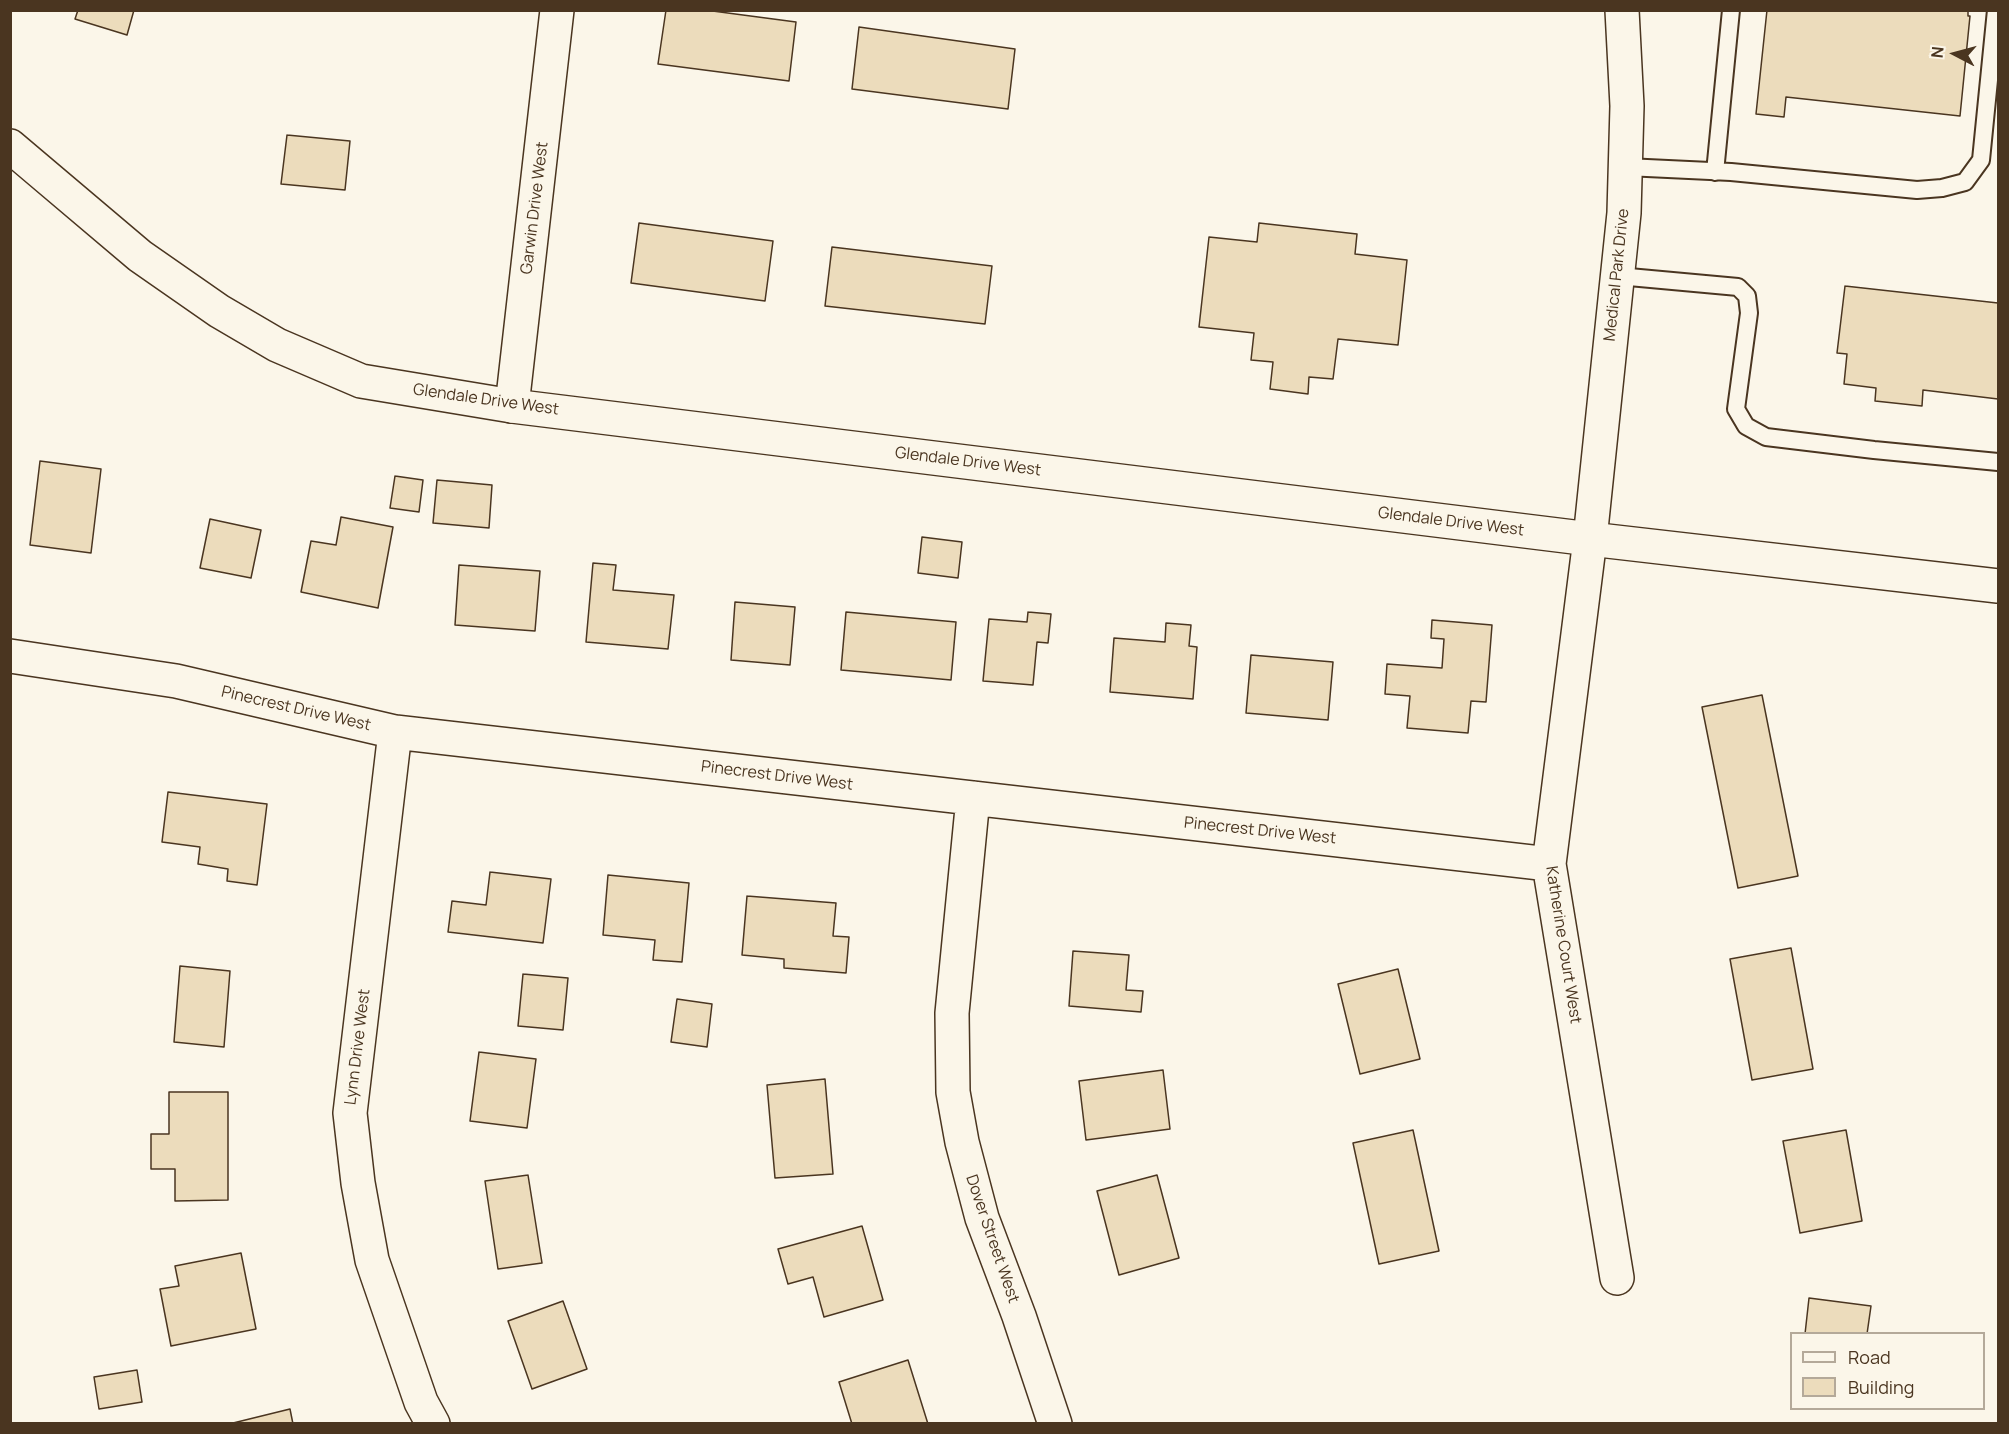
<!DOCTYPE html>
<html>
<head>
<meta charset="utf-8">
<style>
	body { margin:0 }
	#map { position:relative; width:2009px; height:1434px; overflow:hidden; background:#fbf6e9; font-family:Manrope,sans-serif }
	canvas { display:block }
	.frame { position:absolute; inset:0; border:12px solid #4a3520; pointer-events:none }
	.legend { position:absolute; left:1790px; top:1332px; width:195px; height:78px; box-sizing:border-box; background:#fbf6e9; border:2px solid #b4a999; margin:0; padding:8px 10px; list-style:none; font-size:18px; color:#4a3520 }
	.legend li { display:flex; align-items:center; gap:12px; height:30px }
	.legend b { width:30px; border:2px solid #b4a999 }
	.north { position:absolute; left:1925px; top:24px; width:60px; height:60px; -webkit-text-stroke:4px #fbf6e9; paint-order:stroke; rotate:276deg; font-size:16px; font-weight:700; line-height:24px; text-align:center; color:#4a3520 }
	.north::after { content:''; display:block; margin:auto; width:21px; height:27px; background:#4a3520; clip-path:polygon(50% 0,100% 100%,50% 72%,0 100%) }
</style>
</head>
<body>
<div id="map">
<canvas width="2009" height="1434"></canvas>
<div class="frame"></div>
<ul class="legend">
<li><b style="height:8px;background:#fbf6e9"></b>Road</li>
<li><b style="height:16px;background:#ecdcbc"></b>Building</li>
</ul>
<div class="north">N</div>
</div>
<script>
const ctx = document.querySelector('canvas').getContext('2d');
ctx.lineJoin = 'round';
function fill(path, color) { ctx.fillStyle = color; ctx.fill(path, 'evenodd'); }
const poly = rows => new Path2D(rows.map(r => 'M' + r).join(''));
function stroke(path, color, width, dash) { ctx.strokeStyle = color; ctx.lineWidth = width; ctx.lineCap = dash ? 'butt' : 'round'; ctx.setLineDash(dash || []); ctx.stroke(path); }
function label(font, color, halo, rows, align = 'center') {
  ctx.font = font + ' Manrope,sans-serif'; ctx.lineWidth = 4.5; ctx.setLineDash([]); ctx.textBaseline = 'middle'; ctx.strokeStyle = halo; ctx.fillStyle = color; for (const [text, x, y, turn = 0] of rows) {
    ctx.save(); ctx.translate(x, y); ctx.rotate((+turn || 0) * Math.PI / 180); ctx.textAlign = isNaN(turn) ? turn : align; if (halo) ctx.strokeText(text, 0, 0); ctx.fillText(text, 0, 0); ctx.restore();
  }
}
const building = poly([
	[78,10,134,10,127,35,75,19,78,10],
	[666,10,705,10,796,22,789,81,658,64,666,10],
	[1767,10,1968,10,1968,16,1970,16,1960,116,1786,97,1784,117,1756,114,1767,10],
	[859,27,1015,49,1008,109,852,89,859,27],
	[287,135,350,141,345,190,281,184,287,135],
	[639,223,773,241,765,301,631,283,639,223],
	[1259,223,1357,234,1355,254,1407,260,1398,345,1338,339,1333,379,1309,377,1308,394,1270,389,1273,362,1251,360,1254,333,1199,327,1209,237,1257,242,1259,223],
	[832,247,992,266,985,324,825,306,832,247],
	[1845,286,1998,303,1998,399,1923,390,1922,406,1875,401,1876,388,1844,384,1847,354,1837,353,1845,286],
	[40,461,101,469,91,553,30,545,40,461],
	[395,476,423,480,419,512,390,508,395,476],
	[437,480,492,485,489,528,433,523,437,480],
	[341,517,393,527,378,608,301,592,311,541,336,545,341,517],
	[210,519,261,530,251,578,200,568,210,519],
	[922,537,962,542,958,578,918,573,922,537],
	[593,563,616,565,613,590,674,595,668,649,586,642,593,563],
	[459,565,540,571,535,631,455,625,459,565],
	[735,602,795,607,790,665,731,660,735,602],
	[846,612,956,622,951,680,841,670,846,612],
	[1028,612,1051,614,1048,643,1037,642,1033,685,983,681,989,619,1027,622,1028,612],
	[1432,620,1492,625,1486,702,1471,701,1468,733,1407,728,1410,696,1385,694,1387,664,1442,668,1444,639,1431,638,1432,620],
	[1166,623,1191,625,1189,646,1197,647,1193,699,1110,692,1114,638,1165,642,1166,623],
	[1251,655,1333,662,1328,720,1246,713,1251,655],
	[1762,695,1798,876,1738,888,1702,707,1762,695],
	[168,792,267,804,257,885,227,881,228,869,198,864,200,847,162,842,168,792],
	[490,872,551,879,543,943,448,932,452,901,486,905,490,872],
	[608,875,689,883,682,962,653,960,655,940,603,935,608,875],
	[747,896,836,903,833,936,849,937,846,973,784,968,784,959,742,955,747,896],
	[1791,948,1813,1069,1752,1080,1730,959,1791,948],
	[1073,951,1129,955,1126,990,1143,991,1141,1012,1069,1006,1073,951],
	[180,966,230,971,224,1047,174,1042,180,966],
	[1398,969,1420,1059,1360,1074,1338,984,1398,969],
	[523,974,568,978,563,1030,518,1026,523,974],
	[677,999,712,1004,707,1047,671,1042,677,999],
	[479,1052,536,1059,527,1128,470,1121,479,1052],
	[1163,1070,1170,1129,1086,1140,1079,1081,1163,1070],
	[825,1079,833,1174,775,1178,767,1085,825,1079],
	[169,1092,228,1092,228,1200,175,1201,175,1169,151,1169,151,1134,169,1134,169,1092],
	[1413,1130,1439,1251,1379,1264,1353,1143,1413,1130],
	[1846,1130,1862,1221,1800,1233,1783,1141,1846,1130],
	[528,1175,542,1263,498,1269,485,1181,528,1175],
	[1157,1175,1179,1258,1119,1275,1097,1191,1157,1175],
	[862,1226,883,1300,824,1317,813,1277,788,1284,778,1249,862,1226],
	[241,1253,256,1329,171,1346,160,1289,179,1286,175,1266,241,1253],
	[1809,1298,1871,1306,1867,1334,1805,1334,1809,1298],
	[563,1301,587,1369,532,1389,508,1321,563,1301],
	[908,1360,928,1424,852,1424,839,1382,908,1360],
	[137,1370,142,1402,99,1409,94,1377,137,1370],
	[290,1409,293,1424,229,1424,290,1409]
]);
const service = poly([
	[1626,167,1731,172,1917,190,1942,188,1965,182,1981,160,1996,10],
	[1715,172,1731,10],
	[1618,276,1738,287,1747,296,1749,313,1736,409,1746,426,1766,437,1874,450,1998,462]
]);
const minor = poly([
	[512,406,557,10],
	[10,656,176,681,395,732,1549,864],
	[395,732,350,1113,358,1183,372,1260,421,1402,433,1424],
	[973,798,952,1013,953,1092,962,1142,982,1218,1019,1316,1055,1424],
	[1617,1278,1549,864,1590,539,1624,213,1627,106,1622,10]
]);
const tertiary = poly([
	[10,146,140,256,219,311,277,345,361,381,512,406,1590,539,1998,586]
]);
const streetNames = [
	["Garwin Drive West",535,208,-83],
	["Medical Park Drive",1617,275,-84],
	["Glendale Drive West",486,400,8],
	["Glendale Drive West",968,462,7],
	["Glendale Drive West",1451,522,7],
	["Pinecrest Drive West",296,709,13],
	["Pinecrest Drive West",777,776,7],
	["Pinecrest Drive West",1260,831,6],
	["Katherine Court West",1563,945,81],
	["Lynn Drive West",358,1047,-83],
	["Dover Street West",992,1239,71]
];
fill(building, '#ecdcbc');
stroke(building, '#4a3520', 1.5);
stroke(service, '#4a3520', 20);
stroke(minor, '#4a3520', 36);
stroke(tertiary, '#4a3520', 36);
stroke(service, '#fbf6e9', 16);
stroke(minor, '#fbf6e9', 33);
stroke(tertiary, '#fbf6e9', 33);
label('16px', '#4a3520', '#fbf6e9', streetNames);
</script>
</body>
</html>
